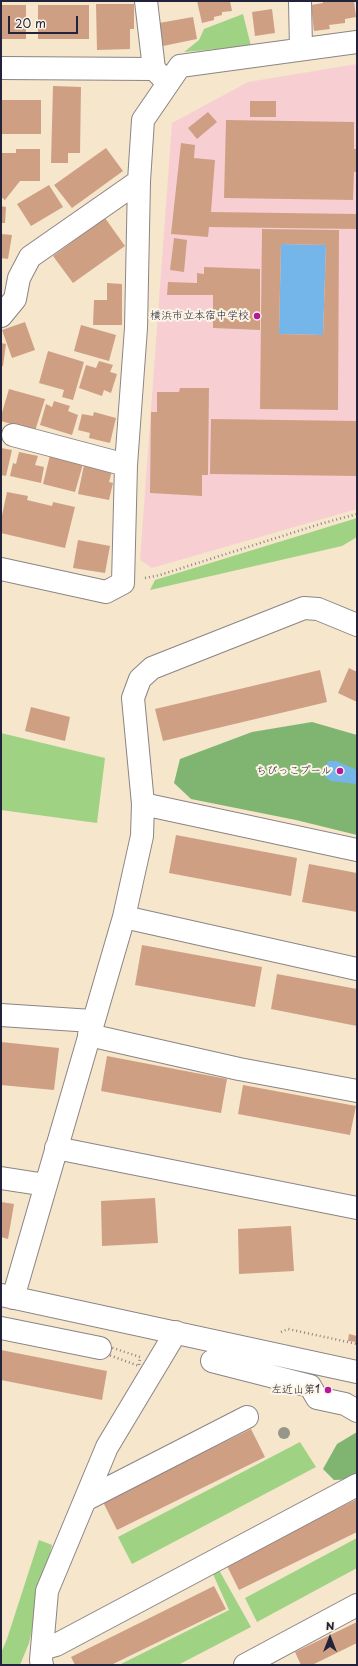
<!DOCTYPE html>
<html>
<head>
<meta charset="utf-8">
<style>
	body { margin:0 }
	#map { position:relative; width:358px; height:1666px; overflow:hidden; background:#f5e6cc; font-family:"Playpen Sans",sans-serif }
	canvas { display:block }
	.frame { position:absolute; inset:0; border:2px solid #22223b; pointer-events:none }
	.north { position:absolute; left:310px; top:1618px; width:40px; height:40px; -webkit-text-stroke:3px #fcf5e5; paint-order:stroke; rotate:0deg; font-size:11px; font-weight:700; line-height:16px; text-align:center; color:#22223b }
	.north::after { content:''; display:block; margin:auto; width:14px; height:18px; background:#22223b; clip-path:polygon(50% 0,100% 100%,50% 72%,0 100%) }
	.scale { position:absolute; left:8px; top:16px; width:70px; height:18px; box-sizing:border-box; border:2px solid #22223b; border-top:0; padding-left:5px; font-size:12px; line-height:14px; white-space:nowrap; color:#22223b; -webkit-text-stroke:3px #fcf5e5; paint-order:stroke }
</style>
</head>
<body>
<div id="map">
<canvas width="358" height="1666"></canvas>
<div class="frame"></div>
<div class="north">N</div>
<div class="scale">20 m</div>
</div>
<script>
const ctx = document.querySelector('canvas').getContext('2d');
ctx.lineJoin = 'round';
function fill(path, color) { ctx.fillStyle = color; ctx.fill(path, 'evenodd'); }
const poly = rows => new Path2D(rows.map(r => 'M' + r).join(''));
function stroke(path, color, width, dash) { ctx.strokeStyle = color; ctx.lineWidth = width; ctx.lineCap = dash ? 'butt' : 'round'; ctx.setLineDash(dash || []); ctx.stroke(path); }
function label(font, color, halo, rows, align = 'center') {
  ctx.font = font + ' "Playpen Sans","Klee One",sans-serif'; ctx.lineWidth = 4; ctx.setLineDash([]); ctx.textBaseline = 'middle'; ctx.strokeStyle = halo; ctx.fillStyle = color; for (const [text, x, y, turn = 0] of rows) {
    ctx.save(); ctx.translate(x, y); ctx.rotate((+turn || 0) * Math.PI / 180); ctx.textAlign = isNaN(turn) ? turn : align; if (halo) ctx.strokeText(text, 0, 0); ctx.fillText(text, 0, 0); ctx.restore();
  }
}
const built = poly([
	[357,64,357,509,152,568,140,560,172,123,248,82]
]);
const green = poly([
	[243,14,251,46,184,52,199,40,204,29],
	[357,518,357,537,342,546,150,590,155,580],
	[1,733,105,758,97,823,1,810],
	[300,1442,316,1467,132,1564,118,1537],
	[357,1538,357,1568,257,1622,245,1598],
	[39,1540,52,1545,29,1643,20,1665,1,1665,1,1653,7,1639],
	[219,1570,251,1627,178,1665,119,1665,229,1610,213,1574]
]);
const forest = poly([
	[312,722,357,735,357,835,296,820,191,799,174,783,180,759,252,732],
	[357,1432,357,1479,334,1480,323,1469,337,1444]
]);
const water = poly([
	[281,244,326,245,323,335,279,334],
	[329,761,336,761,357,770,357,784,331,781,326,778,324,773,325,766]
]);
const building = poly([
	[197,1,230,1,232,11,222,12,222,15,214,17,214,20,202,23],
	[323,1,354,1,356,17,345,19,345,23,329,25,330,29,314,31,311,5,323,3],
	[96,4,134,4,134,29,130,29,130,49,97,50],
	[1,5,26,5,26,39,1,39],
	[38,5,89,5,89,39,38,39],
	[272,9,275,33,255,36,252,12],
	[193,17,197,39,163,46,159,23],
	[53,86,81,87,80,153,68,153,68,163,51,163],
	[1,100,41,100,41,134,1,134],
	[250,101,276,101,276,117,250,117],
	[208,112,217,122,197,139,188,128],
	[226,120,354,122,354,149,357,149,357,172,354,172,353,200,224,198],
	[181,143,195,145,194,158,215,160,211,212,357,214,357,229,209,227,208,237,171,234],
	[106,148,123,171,72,208,54,185],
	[16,149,40,149,40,181,20,181,5,200,1,197,1,153,16,153],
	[49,185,63,207,31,226,17,204],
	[1,206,6,207,5,223,1,223],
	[105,218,125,246,73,283,53,256],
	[262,229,339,230,338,410,260,409],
	[281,244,326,245,323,335,279,334],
	[1,234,12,235,8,259,1,258],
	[174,238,187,240,184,272,170,270],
	[204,267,260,269,260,330,213,328,213,295,167,295,168,282,197,283,197,273,204,274],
	[107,283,122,284,122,325,93,325,94,300,107,300],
	[25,322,35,350,12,358,2,330],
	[81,325,116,335,109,361,74,351],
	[1,343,6,344,3,366,1,366],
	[48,351,84,362,73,400,62,397,64,390,39,383],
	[99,361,113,365,110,372,117,374,111,393,104,390,102,396,79,388,86,365,96,368],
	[180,388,209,388,208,475,202,475,202,496,150,493,151,412,157,412,157,392,179,392],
	[9,389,45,399,35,431,1,421,1,416],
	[54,401,70,406,68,411,78,415,72,435,40,425,46,404,52,407],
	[94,412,116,418,110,443,89,438,90,433,78,430,82,414,93,416],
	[211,419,357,421,356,476,210,474],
	[1,448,12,450,6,476,1,475],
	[19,452,38,456,35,465,44,467,41,483,10,476,13,463,16,464],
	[50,455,83,464,75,492,43,484],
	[84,465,112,471,109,482,113,483,109,500,78,494],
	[7,492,28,496,27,500,52,506,53,502,75,507,65,548,1,533,1,520],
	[78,540,110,546,105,573,73,568],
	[349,668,357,672,357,702,338,693],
	[320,670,327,702,163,741,155,709],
	[31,707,70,717,65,741,25,731],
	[176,835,297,858,291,896,169,873],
	[309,864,357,873,357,912,302,902],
	[142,945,262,967,255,1007,135,985],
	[277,974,357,989,357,1026,271,1009],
	[1,1042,59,1048,54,1090,1,1085],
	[107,1056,227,1079,221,1113,101,1091],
	[243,1085,356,1106,350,1135,238,1114],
	[155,1198,158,1243,102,1246,101,1201],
	[1,1202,14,1204,8,1239,1,1237],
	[291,1226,294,1271,239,1274,238,1229],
	[349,1334,357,1336,357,1342,348,1341],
	[1,1350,107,1371,102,1400,1,1380],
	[251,1429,265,1457,117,1530,103,1502],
	[357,1499,357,1532,239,1590,226,1564],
	[214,1586,226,1609,111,1665,75,1665,71,1657],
	[357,1622,357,1643,312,1665,301,1665,295,1652]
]);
const path = poly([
	[145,578,160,575,320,524,357,514],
	[281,1332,288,1329,357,1344],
	[101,1344,140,1357,139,1366,98,1351,101,1344]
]);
const minor = poly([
	[146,1,154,69,164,79],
	[300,1,301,49],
	[1,68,154,69],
	[1,316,15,299,19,278,30,257,139,181],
	[13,435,126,465],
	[1,569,106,592,123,583,126,465,136,328,139,181,143,120,180,66,357,42],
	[143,804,357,850],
	[124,917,357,969],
	[1,1015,92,1021],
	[89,1035,239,1069,357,1091],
	[56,1148,357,1208],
	[1,1178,46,1185],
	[1,1295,357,1372],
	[13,1298,124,917,142,836,143,804,133,698,140,679,152,668,304,608,318,609,357,625],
	[1,1328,100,1348],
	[212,1361,310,1386,317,1398,345,1404,357,1411],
	[85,1500,247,1417],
	[42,1649,56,1645,357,1485],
	[42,1665,41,1660,47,1591,107,1447,176,1332],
	[245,1665,357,1605]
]);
const trees = [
	[284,1433]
];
const markers = [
	[257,316,4,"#b5179e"],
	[340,771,4,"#b5179e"],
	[328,1390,4,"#b5179e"]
];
const poiNames = [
	["横浜市立本宿中学校",249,316],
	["ちびっこプール",332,771],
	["左近山第1",320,1390]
];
fill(built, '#f7cfd3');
fill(green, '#9fd383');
fill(forest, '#7fb571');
fill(water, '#74b6e9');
fill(building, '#cf9f84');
stroke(minor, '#8c8484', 24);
stroke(path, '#8c8484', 2.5, [1, 3]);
stroke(minor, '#fff', 22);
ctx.fillStyle = '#969788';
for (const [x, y] of trees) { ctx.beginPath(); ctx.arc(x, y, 6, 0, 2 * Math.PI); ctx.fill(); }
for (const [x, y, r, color] of markers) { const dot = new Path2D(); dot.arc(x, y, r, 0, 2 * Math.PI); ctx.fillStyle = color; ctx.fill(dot); stroke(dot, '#fcf5e5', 1.5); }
label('11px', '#22223b', '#fcf5e5', poiNames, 'right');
</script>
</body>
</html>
